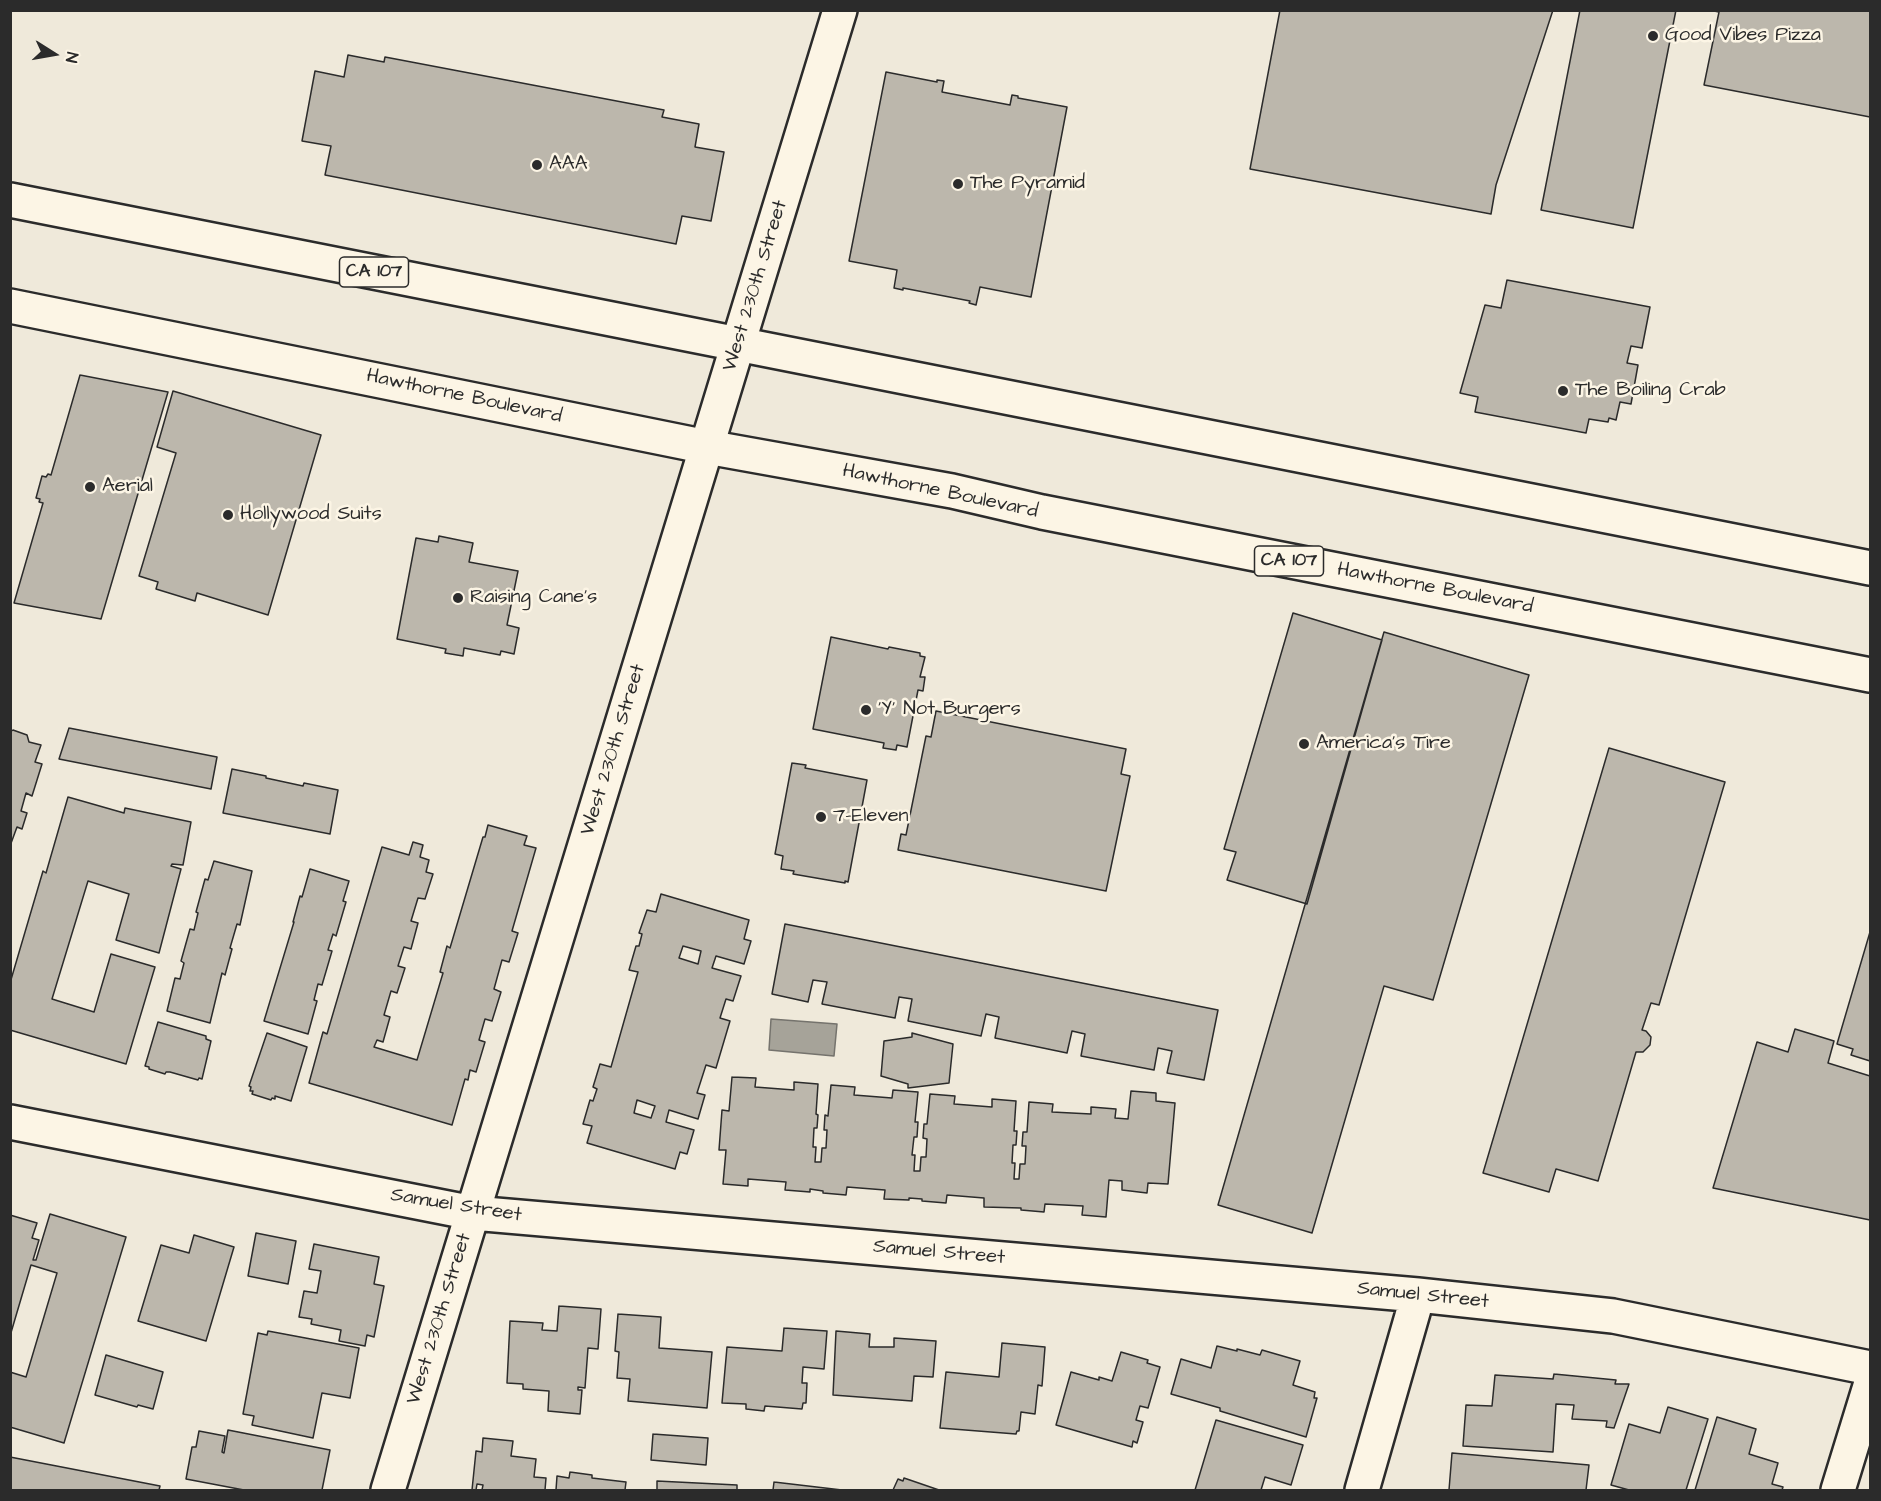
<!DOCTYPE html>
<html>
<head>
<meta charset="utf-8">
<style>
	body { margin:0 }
	#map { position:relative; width:1881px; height:1501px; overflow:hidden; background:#efe9da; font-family:"Architects Daughter",sans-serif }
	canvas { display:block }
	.frame { position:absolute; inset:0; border:12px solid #2b2b2b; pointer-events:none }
	.north { position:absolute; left:24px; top:24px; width:60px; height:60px; -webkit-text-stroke:4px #fcf5e5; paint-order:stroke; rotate:101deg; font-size:16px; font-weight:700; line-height:24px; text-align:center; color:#2b2b2b }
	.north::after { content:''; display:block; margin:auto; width:21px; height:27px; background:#2b2b2b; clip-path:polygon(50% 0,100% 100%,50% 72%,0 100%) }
</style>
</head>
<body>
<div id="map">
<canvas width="1881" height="1501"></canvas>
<div class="frame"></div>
<div class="north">N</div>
</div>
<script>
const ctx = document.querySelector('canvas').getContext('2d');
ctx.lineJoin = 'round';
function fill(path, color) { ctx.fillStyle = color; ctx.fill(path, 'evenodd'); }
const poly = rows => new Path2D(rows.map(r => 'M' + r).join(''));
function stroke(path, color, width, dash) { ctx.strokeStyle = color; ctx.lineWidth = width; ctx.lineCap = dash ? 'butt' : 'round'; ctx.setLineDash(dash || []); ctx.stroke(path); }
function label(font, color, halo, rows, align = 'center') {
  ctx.font = font + ' "Architects Daughter",sans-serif'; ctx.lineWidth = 5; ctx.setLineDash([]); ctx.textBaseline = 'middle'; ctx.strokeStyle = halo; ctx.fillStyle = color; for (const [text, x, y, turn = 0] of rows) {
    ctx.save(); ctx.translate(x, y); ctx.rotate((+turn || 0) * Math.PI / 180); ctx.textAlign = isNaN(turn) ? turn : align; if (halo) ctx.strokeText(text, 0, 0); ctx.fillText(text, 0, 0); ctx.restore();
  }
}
const water = poly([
	[771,1019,837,1024,834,1056,769,1050,771,1019]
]);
const building = poly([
	[1280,10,1553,10,1496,185,1491,214,1250,169,1280,10],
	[1580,10,1676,10,1633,228,1541,210,1580,10],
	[1709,10,1870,10,1870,117,1704,85,1719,12,1709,10],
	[348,55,384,62,385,57,664,110,662,117,699,124,695,147,724,152,711,221,682,216,676,244,325,175,331,146,302,141,315,71,344,77,348,55],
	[886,72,937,82,937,80,944,81,942,92,1010,105,1012,95,1018,96,1018,98,1067,107,1031,297,980,287,976,305,969,303,970,301,903,288,903,290,894,288,897,270,849,261,886,72],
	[1507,280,1650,307,1642,348,1631,346,1627,363,1638,365,1631,404,1620,402,1616,420,1609,418,1608,422,1589,419,1586,433,1475,412,1478,397,1460,393,1485,305,1501,308,1507,280],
	[80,375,168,392,101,619,14,603,43,503,39,502,40,499,36,498,42,476,46,477,48,474,51,475,80,375],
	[173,391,321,435,268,615,197,593,195,601,156,589,158,582,139,576,176,453,157,447,173,391],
	[439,536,473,543,469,562,518,571,507,625,519,628,514,654,501,651,500,655,464,648,463,656,445,653,446,649,397,639,416,538,438,542,439,536],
	[1293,613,1382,640,1307,904,1227,880,1236,852,1224,849,1293,613],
	[1384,632,1529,675,1433,1000,1384,986,1312,1233,1218,1205,1384,632],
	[831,637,888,649,889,647,920,653,920,656,925,657,920,677,925,677,923,691,918,690,907,747,897,745,896,750,883,748,884,743,813,729,831,637],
	[936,711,1126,749,1121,774,1130,776,1106,891,898,850,901,834,906,835,926,736,931,737,936,711],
	[69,728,217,757,211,789,59,759,69,728],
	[13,730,27,735,29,742,41,745,35,762,42,764,32,796,26,793,21,811,27,813,22,829,17,827,10,846,10,732,13,730],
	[1609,748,1725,782,1659,1005,1651,1003,1642,1030,1646,1031,1651,1037,1650,1045,1643,1052,1636,1052,1598,1181,1556,1169,1549,1192,1483,1173,1609,748],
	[792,763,806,765,805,768,867,780,848,882,845,881,845,883,793,874,794,871,781,869,783,856,775,854,792,763],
	[232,769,266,776,266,778,303,786,304,783,338,790,330,834,223,813,232,769],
	[68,797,124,813,125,808,191,822,183,865,172,864,171,866,181,869,159,953,116,940,129,894,88,881,52,999,94,1012,111,954,155,967,126,1064,10,1030,10,983,43,871,46,873,68,797],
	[488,825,527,836,524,845,536,848,512,931,518,933,509,962,502,960,494,989,501,992,492,1021,485,1019,479,1040,485,1042,476,1072,470,1070,468,1080,465,1079,452,1125,309,1083,323,1032,327,1034,382,847,409,855,413,842,423,845,420,857,429,860,426,872,433,874,425,899,418,898,411,921,418,923,411,949,404,947,398,966,405,968,397,993,391,991,384,1015,390,1017,383,1042,377,1040,374,1047,417,1060,443,973,440,972,447,946,450,948,483,837,485,837,488,825],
	[214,861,252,871,240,925,237,924,230,948,232,949,225,975,222,973,210,1023,167,1011,175,978,180,979,184,963,181,961,190,929,194,930,198,913,196,912,205,879,208,880,214,861],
	[310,869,349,881,343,901,346,902,336,936,333,934,328,950,332,951,322,985,318,984,314,1000,317,1001,308,1034,264,1021,294,922,293,922,300,896,302,897,310,869],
	[661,894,749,920,744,939,751,941,744,964,716,956,712,968,741,976,733,1001,726,999,720,1018,730,1021,716,1068,706,1065,697,1093,705,1095,698,1119,669,1110,666,1122,694,1130,687,1154,680,1152,675,1169,587,1143,592,1126,583,1124,590,1100,593,1101,597,1089,593,1087,600,1064,611,1067,638,972,629,970,636,946,639,946,642,934,639,933,647,910,656,912,661,894],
	[683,946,701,951,698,964,679,958,683,946],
	[637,1100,655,1106,651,1118,634,1113,637,1100],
	[785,924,1218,1010,1204,1080,1167,1073,1172,1051,1158,1048,1154,1070,1081,1056,1085,1034,1072,1031,1067,1053,995,1038,999,1017,986,1014,981,1036,908,1021,912,999,899,997,895,1018,822,1004,827,982,813,980,808,1002,772,994,785,924],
	[1870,932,1870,1061,1851,1055,1853,1049,1837,1044,1870,932],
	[158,1022,206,1036,206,1039,211,1041,202,1079,199,1078,198,1080,170,1072,166,1072,165,1074,149,1069,149,1067,145,1066,158,1022],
	[1795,1029,1834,1041,1828,1063,1870,1076,1870,1220,1713,1188,1757,1042,1788,1052,1795,1029],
	[267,1033,307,1047,291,1101,275,1096,275,1099,272,1098,271,1100,252,1094,253,1091,250,1091,251,1087,249,1086,267,1033],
	[912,1033,953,1044,949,1083,908,1088,908,1084,881,1076,884,1041,912,1037,912,1033],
	[732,1077,756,1078,755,1087,794,1090,794,1082,818,1084,816,1114,818,1115,817,1128,814,1128,813,1147,816,1147,815,1162,821,1162,822,1148,826,1148,827,1130,824,1130,825,1115,828,1116,831,1085,855,1087,854,1095,892,1098,893,1090,918,1092,915,1122,918,1122,917,1137,914,1137,912,1155,915,1155,914,1171,920,1171,921,1157,926,1157,927,1139,923,1138,924,1124,927,1124,930,1094,955,1096,954,1104,992,1107,992,1099,1016,1101,1014,1131,1017,1131,1016,1145,1013,1145,1012,1163,1015,1163,1014,1179,1019,1179,1020,1164,1025,1164,1026,1146,1022,1146,1023,1132,1027,1132,1029,1102,1053,1104,1052,1112,1091,1114,1091,1107,1116,1109,1115,1118,1128,1119,1131,1091,1156,1093,1156,1101,1175,1103,1168,1184,1148,1183,1147,1193,1122,1190,1122,1181,1109,1180,1106,1217,1082,1215,1083,1206,1045,1204,1044,1212,1021,1210,1021,1208,984,1207,984,1198,947,1195,946,1203,922,1201,922,1199,909,1198,909,1200,884,1199,885,1190,847,1187,846,1195,823,1193,823,1191,810,1189,810,1192,785,1190,786,1182,748,1179,748,1186,723,1184,726,1150,719,1150,722,1110,729,1111,732,1077],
	[50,1214,126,1237,64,1443,10,1427,10,1372,26,1377,57,1273,31,1265,10,1336,10,1215,37,1223,32,1238,39,1240,33,1260,36,1260,50,1214],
	[256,1233,296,1241,288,1284,248,1276,256,1233],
	[194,1235,234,1247,206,1341,138,1321,161,1245,189,1253,194,1235],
	[314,1244,379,1257,374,1284,384,1286,374,1337,367,1335,365,1346,339,1341,341,1330,311,1324,312,1319,299,1317,304,1291,317,1293,321,1271,309,1269,314,1244],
	[559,1306,601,1309,598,1349,588,1348,585,1388,578,1387,578,1390,582,1390,580,1414,548,1411,549,1391,523,1389,523,1384,507,1383,510,1321,543,1323,542,1330,557,1331,559,1306],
	[618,1314,661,1317,659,1348,712,1352,707,1408,628,1401,630,1379,617,1378,619,1352,615,1351,618,1314],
	[784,1328,827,1331,824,1369,803,1367,802,1383,807,1383,806,1403,803,1403,802,1409,765,1406,764,1411,746,1409,746,1404,722,1403,727,1347,782,1351,784,1328],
	[268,1331,359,1348,350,1398,322,1393,313,1438,252,1425,254,1416,243,1414,258,1333,267,1335,268,1331],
	[836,1331,870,1334,869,1347,894,1347,894,1338,936,1341,933,1377,914,1376,912,1401,833,1395,836,1331],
	[1002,1343,1045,1347,1042,1386,1038,1385,1035,1414,1021,1412,1019,1431,1017,1431,1016,1434,940,1428,946,1372,999,1377,1002,1343],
	[1217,1346,1237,1351,1237,1349,1260,1355,1262,1350,1300,1361,1293,1385,1315,1392,1314,1398,1317,1398,1306,1437,1220,1411,1220,1408,1171,1394,1181,1359,1211,1368,1217,1346],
	[1121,1352,1148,1360,1147,1363,1160,1367,1148,1408,1140,1406,1136,1420,1143,1422,1137,1443,1133,1441,1132,1447,1056,1425,1071,1372,1099,1380,1099,1377,1112,1381,1121,1352],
	[106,1355,163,1372,153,1409,138,1405,137,1407,95,1395,106,1355],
	[1554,1374,1616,1380,1615,1384,1629,1384,1614,1428,1606,1427,1607,1421,1572,1419,1574,1405,1556,1404,1553,1452,1463,1446,1466,1405,1492,1406,1495,1375,1553,1379,1554,1374],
	[1668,1407,1708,1419,1686,1490,1629,1490,1611,1485,1629,1424,1660,1433,1668,1407],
	[1717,1417,1756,1429,1749,1454,1778,1463,1772,1484,1783,1487,1782,1490,1695,1490,1717,1417],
	[1216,1420,1303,1445,1291,1485,1265,1477,1261,1490,1195,1490,1216,1420],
	[228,1430,330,1450,322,1490,244,1490,186,1479,192,1447,196,1447,199,1431,225,1436,222,1452,224,1453,228,1430],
	[653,1434,708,1438,706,1465,651,1460,653,1434],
	[483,1438,513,1441,511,1456,536,1459,534,1477,546,1478,545,1490,482,1490,483,1485,477,1484,476,1490,472,1490,476,1451,482,1452,483,1438],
	[1452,1453,1589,1465,1586,1490,1449,1490,1452,1453],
	[10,1457,160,1486,159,1490,10,1490,10,1457],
	[570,1472,592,1475,592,1478,626,1482,625,1490,556,1490,557,1476,569,1478,570,1472],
	[904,1478,939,1490,893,1490,898,1479,903,1481,904,1478],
	[657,1481,737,1485,737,1490,657,1490,657,1481],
	[774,1482,842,1490,773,1490,774,1482]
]);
const minor = poly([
	[10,1122,473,1213,1418,1295,1613,1316,1870,1368],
	[388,1490,840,10],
	[1362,1490,1418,1295],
	[1838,1490,1870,1386]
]);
const major = poly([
	[10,200,1870,568],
	[10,306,707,447,952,491,1042,512,1870,675]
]);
const markers = [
	[1653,36,6,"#2b2b2b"],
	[537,165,6,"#2b2b2b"],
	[958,184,6,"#2b2b2b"],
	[1563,391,6,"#2b2b2b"],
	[90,487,6,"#2b2b2b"],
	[228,515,6,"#2b2b2b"],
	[458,598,6,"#2b2b2b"],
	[866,710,6,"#2b2b2b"],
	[1304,744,6,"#2b2b2b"],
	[821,817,6,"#2b2b2b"]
];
const shields = [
	[374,272,69],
	[1289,561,69]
];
const shieldNames = [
	["CA 107",374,272],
	["CA 107",1289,561]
];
const poiNames = [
	["Good Vibes Pizza",1665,36],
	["AAA",549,165],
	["The Pyramid",970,184],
	["The Boiling Crab",1575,391],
	["Aerial",102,487],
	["Hollywood Suits",240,515],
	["Raising Cane's",470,598],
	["'Y' Not Burgers",878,710],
	["America's Tire",1316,744],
	["7-Eleven",833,817]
];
const streetNames = [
	["West 230th Street",756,286,-73],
	["Hawthorne Boulevard",464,397,12],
	["Hawthorne Boulevard",940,492,12],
	["Hawthorne Boulevard",1435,589,11],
	["West 230th Street",614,750,-73],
	["Samuel Street",456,1206,9],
	["Samuel Street",939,1253,5],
	["Samuel Street",1423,1296,6],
	["West 230th Street",440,1319,-73]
];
fill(water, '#a6a399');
stroke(water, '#75736d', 1.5);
fill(building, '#bcb7ac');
stroke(building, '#2b2b2b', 1.5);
stroke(minor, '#2b2b2b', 38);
stroke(major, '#2b2b2b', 38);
stroke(minor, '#fcf5e5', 33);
stroke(major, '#fcf5e5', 33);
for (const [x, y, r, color] of markers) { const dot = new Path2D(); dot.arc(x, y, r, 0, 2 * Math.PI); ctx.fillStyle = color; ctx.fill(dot); stroke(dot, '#fcf5e5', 2); }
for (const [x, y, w] of shields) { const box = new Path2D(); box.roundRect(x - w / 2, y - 15, w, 30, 4.5); ctx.fillStyle = '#fcf5e5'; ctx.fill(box); stroke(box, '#2b2b2b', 1.5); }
label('bold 18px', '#2b2b2b', null, shieldNames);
label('20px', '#2b2b2b', '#fcf5e5', poiNames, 'left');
label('20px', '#2b2b2b', '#fcf5e5', streetNames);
</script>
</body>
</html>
